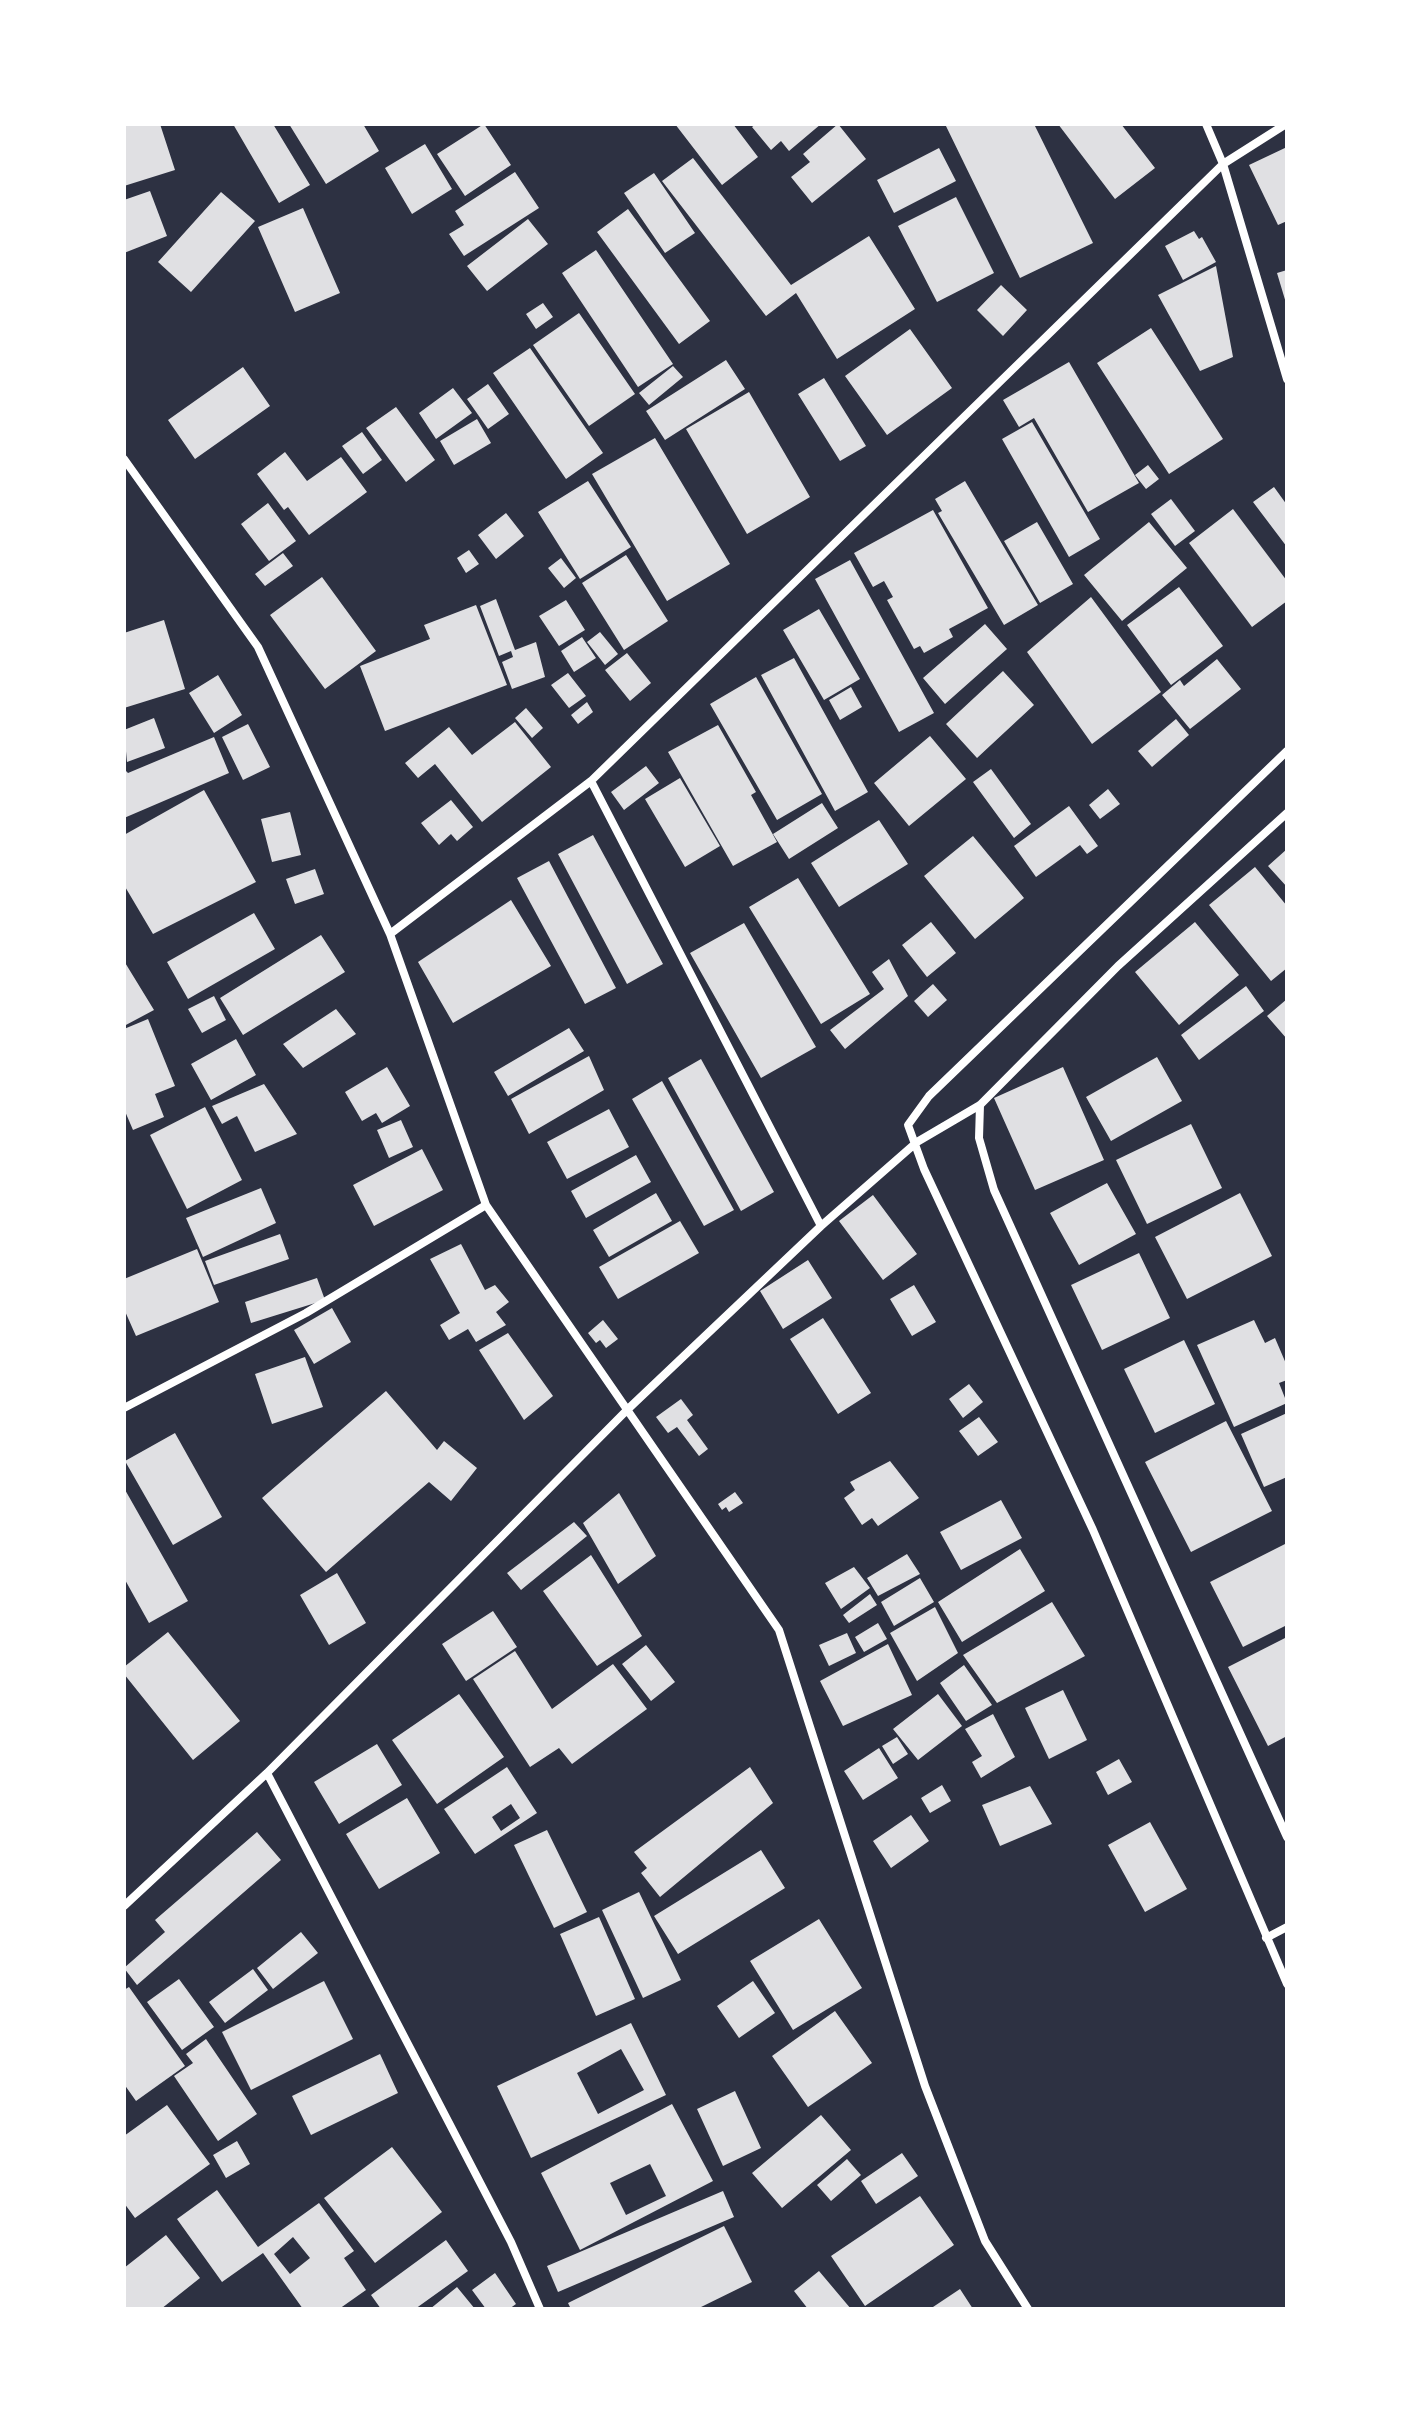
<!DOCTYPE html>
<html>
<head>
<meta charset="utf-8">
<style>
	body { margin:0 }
	#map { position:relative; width:1411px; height:2433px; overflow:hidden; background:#2d3142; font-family:"IBM Plex Serif",serif }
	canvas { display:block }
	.frame { position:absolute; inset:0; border:126px solid #fff; pointer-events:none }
</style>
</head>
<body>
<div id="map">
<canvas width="1411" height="2433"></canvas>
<div class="frame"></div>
</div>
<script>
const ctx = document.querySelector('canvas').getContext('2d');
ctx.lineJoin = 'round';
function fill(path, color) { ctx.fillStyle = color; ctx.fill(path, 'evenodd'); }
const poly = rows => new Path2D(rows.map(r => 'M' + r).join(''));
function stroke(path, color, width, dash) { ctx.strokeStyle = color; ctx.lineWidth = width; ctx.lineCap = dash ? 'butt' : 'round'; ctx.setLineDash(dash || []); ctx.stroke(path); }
const building = poly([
	[124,124,160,124,175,170,124,186],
	[233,124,273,124,310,185,279,203],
	[289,124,363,124,379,151,326,184],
	[484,124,511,165,465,196,437,154],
	[675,124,733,124,758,157,722,185],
	[756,124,821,124,789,151,781,141,771,150,752,127],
	[838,124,866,159,812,203,791,177,810,162,803,154],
	[945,124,1034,124,1093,243,1020,278],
	[1058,124,1121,124,1155,168,1115,199],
	[425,144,452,189,412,214,385,168],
	[1287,147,1287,221,1278,225,1249,165],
	[939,148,956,181,894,213,877,180],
	[693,158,791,285,869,236,915,309,837,359,796,293,766,316,662,181],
	[515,172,539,208,464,256,449,234,464,225,455,211],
	[654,173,695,233,665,253,624,193],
	[150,191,167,236,124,253,124,200],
	[221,192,255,221,191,292,158,262],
	[956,197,994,273,937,302,898,226],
	[303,208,340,293,295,312,258,227],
	[628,209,710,321,679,344,597,232],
	[528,219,548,244,487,291,467,266],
	[1194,231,1199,239,1202,237,1216,262,1183,280,1165,246],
	[596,250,673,364,638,387,562,273],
	[1216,266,1233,357,1200,371,1158,295],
	[1287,270,1287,303,1286,303,1277,273],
	[1001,285,1027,310,1003,336,977,310],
	[543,303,553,317,536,329,526,314],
	[579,313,635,394,589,426,533,345],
	[1151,328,1223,439,1169,474,1097,363],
	[910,329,952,388,887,435,845,376],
	[530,348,603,453,566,479,493,373],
	[726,360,745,389,665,440,646,411],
	[1069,362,1139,483,1088,512,1034,418,1019,427,1003,400],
	[673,366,683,377,649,405,639,393],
	[243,367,270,406,195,459,168,420],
	[824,378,866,446,840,461,798,394],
	[488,384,509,414,488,429,467,399],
	[453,388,472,413,436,439,419,413],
	[749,392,810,497,747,534,686,429],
	[396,407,435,460,406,482,366,428],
	[477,419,491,443,454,465,440,441],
	[1032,422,1100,539,1069,557,1002,439],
	[362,432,382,460,363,474,342,446],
	[655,438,730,564,667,601,592,474],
	[285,452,307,481,341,457,367,492,309,535,288,507,284,510,257,474],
	[1148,465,1159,479,1146,489,1135,475],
	[588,481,631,547,580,579,538,512],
	[965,481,1038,605,1004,625,938,513,942,511,935,499],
	[1274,487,1287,505,1287,547,1253,502],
	[1171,499,1195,531,1175,546,1151,514],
	[268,503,296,541,269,561,241,524],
	[1233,509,1287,581,1287,601,1252,627,1189,543],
	[933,510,988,608,949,629,953,637,924,653,920,646,914,649,887,600,893,597,884,581,873,587,854,553],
	[506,513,524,536,496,559,478,535],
	[1037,522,1073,584,1040,603,1004,541],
	[1149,522,1187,568,1122,621,1084,575],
	[469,550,479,564,466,573,457,558],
	[283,553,293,566,265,586,255,574],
	[626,555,668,621,624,650,582,583],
	[561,558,576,578,564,588,548,568],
	[850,560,934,713,899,732,815,579],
	[322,577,376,651,325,689,270,615],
	[1179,587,1223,646,1171,685,1127,625],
	[1091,597,1161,692,1092,744,1027,652],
	[496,599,515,650,536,642,545,677,512,689,502,662,513,657,511,651,499,656,480,606],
	[566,600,585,630,559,646,539,616],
	[476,605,507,685,385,731,360,666,430,639,424,625],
	[819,609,860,679,824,700,783,630],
	[164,620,185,689,124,708,124,633],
	[985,624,1007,649,945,704,923,678],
	[600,632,618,654,605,665,587,642],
	[582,637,596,658,574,672,561,651],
	[627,653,651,683,630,701,605,670],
	[794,658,868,792,835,811,761,675],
	[1217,659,1241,689,1190,729,1162,695,1180,680,1184,686],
	[1003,671,1034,705,977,758,946,724],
	[568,673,586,696,569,708,551,685],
	[218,675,242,715,214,733,189,693],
	[756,677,822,794,777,820,710,704],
	[851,687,862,707,840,720,829,700],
	[587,702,593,712,578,724,571,715],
	[526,708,543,728,532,738,515,718],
	[154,718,165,748,127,762,124,730],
	[1176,719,1189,735,1152,767,1138,751],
	[515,722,551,767,482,822,435,764,418,778,405,763,449,727,472,755],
	[248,724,270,767,243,780,222,737],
	[718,725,756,792,751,795,777,842,733,866,668,752],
	[930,736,966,779,909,826,874,783],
	[214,737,229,773,124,818,124,769,128,773],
	[646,766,659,783,624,810,611,792],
	[991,769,1031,824,1014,838,973,782],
	[680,778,720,846,685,867,645,799],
	[1108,789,1120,804,1100,819,1089,805],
	[204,790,256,882,153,934,124,885,124,835],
	[451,800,473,827,457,841,451,834,439,845,421,823],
	[822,803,838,828,789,859,773,834],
	[1069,806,1098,846,1087,854,1080,845,1036,877,1014,846],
	[290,812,301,855,272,862,261,819],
	[879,820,908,864,839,907,811,863],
	[593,835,663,964,627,984,558,854],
	[973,836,1024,898,975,939,924,876],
	[1287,849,1287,887,1268,866],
	[549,861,616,988,585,1004,517,878],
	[1255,867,1287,906,1287,968,1271,981,1209,905],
	[315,869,324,894,295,904,286,879],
	[798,878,870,994,821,1024,749,907],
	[511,900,551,966,453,1023,418,962],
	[254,913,275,949,188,999,167,962],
	[931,922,956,953,927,977,902,945],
	[1195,922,1239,975,1179,1025,1135,972],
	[744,923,816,1047,761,1078,690,953],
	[321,935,345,972,243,1035,220,998],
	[889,959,908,996,845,1049,830,1030,884,989,872,972],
	[124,961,154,1010,124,1026],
	[933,984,947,1000,928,1017,914,1001],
	[1246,986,1264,1011,1199,1060,1181,1035],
	[214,996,226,1020,202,1033,188,1009],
	[1287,999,1287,1039,1267,1016],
	[336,1009,356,1034,303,1068,283,1044],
	[148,1019,175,1086,155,1094,164,1117,133,1130,124,1109,124,1029],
	[569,1028,584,1051,508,1096,494,1072],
	[236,1039,256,1075,211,1100,191,1064],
	[589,1056,604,1090,529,1134,511,1099],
	[1157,1057,1182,1101,1111,1141,1086,1097],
	[701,1059,774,1192,741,1211,668,1078],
	[387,1067,410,1106,382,1123,376,1113,362,1121,345,1092],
	[1063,1067,1104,1160,1035,1190,994,1098],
	[662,1081,734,1210,704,1226,632,1099],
	[264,1084,297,1134,255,1152,237,1116,222,1124,212,1106],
	[205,1107,242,1180,187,1209,150,1135],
	[609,1109,629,1147,567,1179,547,1142],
	[401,1120,413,1147,389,1158,377,1130],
	[1191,1124,1222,1188,1147,1224,1116,1160],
	[422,1149,443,1190,374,1226,353,1185],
	[636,1155,651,1182,586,1218,571,1191],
	[1107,1183,1136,1234,1079,1265,1050,1213],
	[261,1188,276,1223,203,1257,186,1218],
	[656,1193,672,1221,609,1257,593,1230],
	[1240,1193,1272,1256,1187,1299,1155,1237],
	[873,1195,917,1254,883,1280,839,1221],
	[680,1221,699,1253,618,1299,599,1267],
	[280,1234,289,1259,214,1285,205,1261],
	[461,1244,485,1290,495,1285,509,1302,496,1312,506,1325,476,1342,468,1329,449,1340,440,1325,460,1313,430,1259],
	[197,1249,219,1302,136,1336,124,1309,124,1279],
	[1139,1253,1170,1318,1102,1350,1071,1285],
	[808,1260,832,1298,783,1329,760,1291],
	[317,1278,325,1300,251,1323,245,1302],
	[914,1285,936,1322,912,1336,890,1299],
	[332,1308,351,1342,314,1364,294,1330],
	[823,1318,871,1393,838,1414,790,1339],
	[603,1320,618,1339,606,1348,600,1340,596,1343,588,1333],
	[1254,1320,1265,1343,1275,1338,1287,1366,1287,1380,1279,1383,1287,1403,1234,1427,1197,1345],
	[508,1333,553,1396,524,1420,479,1350],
	[1184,1340,1215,1404,1155,1433,1124,1369],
	[305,1357,323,1407,272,1424,255,1374],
	[969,1384,983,1402,963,1418,949,1399],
	[386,1391,437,1450,444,1441,477,1468,451,1501,429,1482,326,1572,262,1498],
	[681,1399,693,1415,687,1420,708,1449,699,1456,677,1427,668,1433,656,1417],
	[1287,1413,1287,1477,1264,1487,1241,1434],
	[979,1417,998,1442,978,1456,959,1431],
	[1226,1421,1272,1511,1191,1552,1145,1462],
	[175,1433,222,1517,173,1545,125,1461],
	[890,1461,919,1498,878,1526,872,1518,862,1525,844,1498,855,1490,850,1482],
	[124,1488,188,1601,149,1623,124,1578],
	[735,1492,743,1503,729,1512,726,1507,722,1510,718,1504],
	[619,1493,656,1556,618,1584,583,1523],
	[1001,1500,1022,1538,961,1570,940,1532],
	[574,1522,587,1536,521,1590,507,1573],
	[1287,1543,1287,1625,1243,1647,1210,1582],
	[1020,1549,1045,1591,962,1642,938,1602],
	[907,1554,920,1574,878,1596,867,1578],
	[591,1555,642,1636,597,1666,543,1591],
	[854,1567,870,1588,841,1609,825,1583],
	[337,1573,366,1623,329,1645,300,1595],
	[920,1578,934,1602,894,1626,881,1602],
	[870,1594,877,1605,849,1623,843,1615],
	[1052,1602,1085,1656,997,1703,963,1655],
	[935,1607,958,1653,917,1681,890,1633],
	[493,1611,517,1647,466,1681,442,1644],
	[878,1623,887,1639,864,1652,855,1637],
	[168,1632,240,1721,193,1760,124,1674,124,1667],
	[847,1633,856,1653,829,1666,819,1645],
	[1287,1637,1287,1736,1268,1746,1228,1667],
	[888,1644,912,1695,843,1726,820,1681],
	[646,1645,675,1682,651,1701,622,1664],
	[515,1651,552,1709,613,1664,647,1709,572,1764,559,1748,530,1767,473,1679],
	[964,1665,992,1705,966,1721,940,1683],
	[1063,1690,1087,1740,1049,1759,1025,1708],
	[459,1694,504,1757,437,1804,392,1740],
	[938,1694,962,1726,918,1760,893,1729],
	[993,1714,1015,1757,981,1778,972,1762,982,1756,965,1729],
	[897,1737,908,1754,893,1764,882,1746],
	[377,1744,402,1785,339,1824,314,1782],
	[879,1748,898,1778,863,1800,844,1771],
	[1119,1759,1132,1782,1108,1795,1096,1772],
	[507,1767,537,1813,475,1854,444,1809],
	[511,1804,520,1818,501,1831,492,1817],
	[750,1767,773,1803,660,1897,641,1873,647,1868,634,1852],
	[942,1785,951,1801,930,1813,921,1798],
	[1030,1786,1052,1824,1000,1846,982,1805],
	[407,1798,440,1853,379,1889,346,1834],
	[911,1815,929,1841,891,1868,873,1841],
	[1150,1822,1187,1889,1145,1912,1108,1845],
	[547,1830,587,1912,554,1928,514,1845],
	[257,1832,281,1860,137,1985,124,1968,165,1932,155,1920],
	[761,1850,785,1888,678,1954,654,1916],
	[639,1892,681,1980,643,1998,602,1910],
	[599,1917,635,1999,596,2016,560,1934],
	[819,1919,862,1988,793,2030,750,1961],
	[301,1932,318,1953,273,1989,257,1968],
	[253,1969,268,1990,225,2023,209,2002],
	[179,1979,214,2027,182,2050,147,2002],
	[324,1981,353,2039,251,2090,222,2032],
	[753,1981,775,2013,739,2038,717,2006],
	[129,1987,185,2066,136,2101,124,2084,124,1990],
	[835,2011,872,2063,808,2107,772,2056],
	[631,2023,666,2095,531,2158,497,2086],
	[621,2049,644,2090,598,2114,577,2073],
	[206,2039,257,2114,218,2141,174,2076,193,2063,186,2054],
	[380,2054,398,2093,311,2135,292,2096],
	[735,2091,761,2148,723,2166,697,2109],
	[672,2104,713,2181,580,2250,541,2173],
	[650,2164,666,2196,626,2215,610,2183],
	[167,2105,210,2164,135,2218,124,2203,124,2136],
	[821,2115,851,2150,782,2208,752,2173],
	[237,2141,250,2164,226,2178,213,2155],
	[392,2147,442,2212,375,2263,324,2198],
	[902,2153,918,2176,876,2204,861,2181],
	[847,2159,861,2175,831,2201,817,2185],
	[217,2190,258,2247,319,2203,354,2251,344,2258,366,2290,339,2309,303,2309,263,2253,222,2282,177,2219],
	[293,2237,310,2258,290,2274,274,2254],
	[723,2191,734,2217,558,2292,547,2266],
	[920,2196,954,2245,865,2306,831,2256],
	[724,2226,752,2282,697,2309,571,2309,568,2303],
	[166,2235,200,2278,161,2309,124,2309,124,2268],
	[446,2240,468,2271,415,2309,381,2309,371,2295],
	[819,2271,851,2309,808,2309,794,2291],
	[495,2273,516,2304,509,2309,486,2309,472,2290],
	[457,2287,475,2309,430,2309],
	[960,2289,973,2309,930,2309]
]);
const minor = poly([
	[1206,124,1223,164,1287,379],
	[124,459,258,647,390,934,486,1205,779,1630,925,2086,985,2241,1028,2309],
	[1287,751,929,1096,908,1125,924,1169,1093,1530,1287,1984],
	[591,781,821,1226],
	[390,934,591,781,1223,164,1286,124],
	[980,1105,979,1138,994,1190,1287,1837],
	[124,1408,306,1313,486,1205],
	[267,1773,511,2242,540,2309],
	[124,1906,267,1773,627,1410,821,1226,917,1142,980,1105,1118,966,1287,813],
	[1266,1938,1287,1927]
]);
fill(building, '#e0e0e3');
stroke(minor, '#fff', 8);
</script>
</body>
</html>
